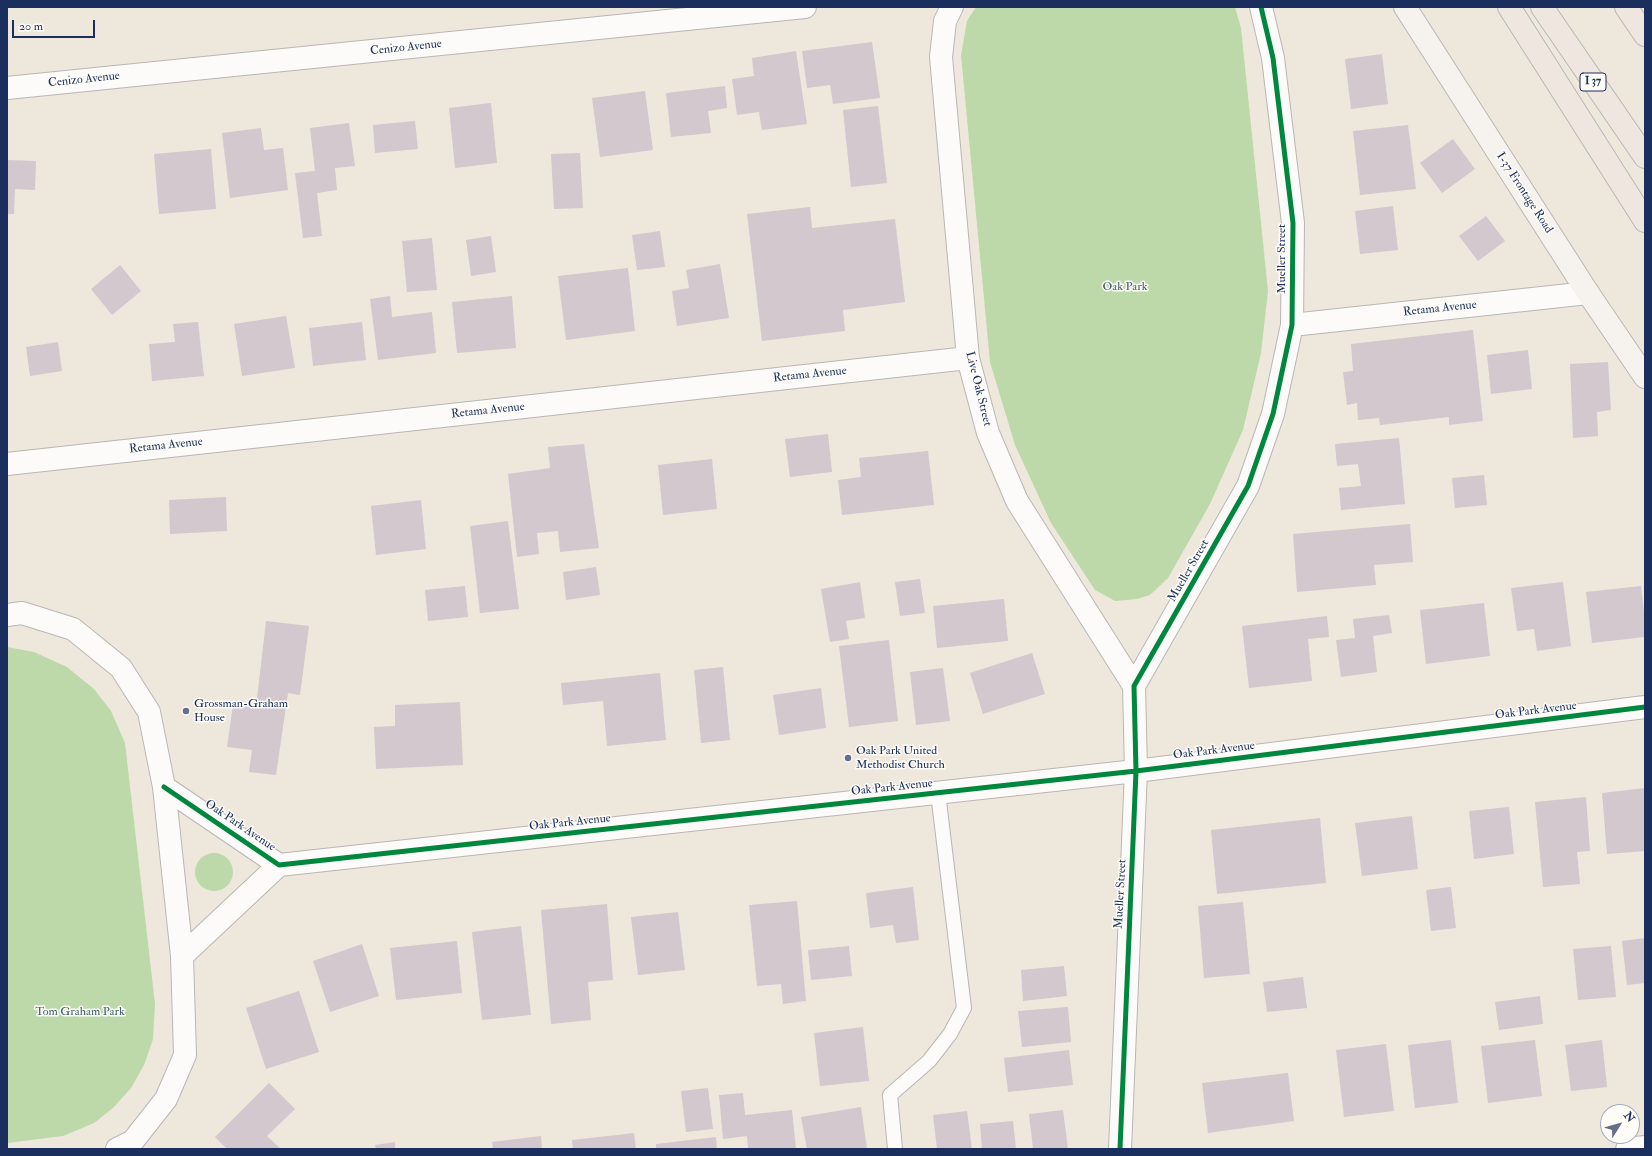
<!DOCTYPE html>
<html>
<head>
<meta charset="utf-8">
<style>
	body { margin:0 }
	#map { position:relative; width:1652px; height:1156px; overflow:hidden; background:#eee7dc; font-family:"IM FELL Double Pica",serif }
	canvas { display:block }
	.frame { position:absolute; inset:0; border:8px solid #1b2f5e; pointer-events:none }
	.north { position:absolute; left:1600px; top:1104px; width:40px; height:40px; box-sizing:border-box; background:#fdfcf7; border:1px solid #a3aaba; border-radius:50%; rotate:53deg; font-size:11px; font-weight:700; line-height:16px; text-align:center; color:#1b2f5e }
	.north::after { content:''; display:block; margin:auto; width:14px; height:18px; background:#656f8a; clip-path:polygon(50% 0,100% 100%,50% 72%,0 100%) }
	.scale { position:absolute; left:12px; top:20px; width:83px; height:18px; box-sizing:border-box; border:2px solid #1b2f5e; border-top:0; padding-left:5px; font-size:12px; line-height:14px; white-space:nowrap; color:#1b2f5e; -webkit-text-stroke:3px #fdfcf7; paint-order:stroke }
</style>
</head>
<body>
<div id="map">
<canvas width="1652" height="1156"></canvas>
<div class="frame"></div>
<div class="north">N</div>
<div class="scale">20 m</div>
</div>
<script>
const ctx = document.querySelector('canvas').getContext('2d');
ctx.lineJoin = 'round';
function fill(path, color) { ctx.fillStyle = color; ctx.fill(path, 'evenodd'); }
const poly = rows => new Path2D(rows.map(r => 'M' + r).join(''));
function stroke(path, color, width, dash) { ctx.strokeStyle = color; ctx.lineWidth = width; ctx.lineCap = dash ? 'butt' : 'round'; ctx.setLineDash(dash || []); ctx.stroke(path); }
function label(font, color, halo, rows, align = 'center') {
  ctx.font = font + ' "IM FELL Double Pica",serif'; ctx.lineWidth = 3; ctx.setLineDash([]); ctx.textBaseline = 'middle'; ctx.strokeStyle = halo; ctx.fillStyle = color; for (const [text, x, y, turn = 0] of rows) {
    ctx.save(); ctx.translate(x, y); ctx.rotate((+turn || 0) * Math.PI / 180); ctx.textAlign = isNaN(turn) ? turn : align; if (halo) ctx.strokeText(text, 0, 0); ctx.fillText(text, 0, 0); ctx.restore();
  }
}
const green = poly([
	[976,7,1235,7,1241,28,1268,291,1261,353,1243,430,1210,504,1168,578,1150,595,1137,599,1115,601,1095,590,1051,523,1015,445,990,362,961,55,967,21],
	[7,647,34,652,67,667,94,689,111,711,125,743,155,1004,153,1039,144,1065,131,1088,113,1108,94,1123,63,1136,7,1143],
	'195 872a19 19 0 1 1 38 0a19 19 0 1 1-38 0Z'
]);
const building = poly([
	[872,42,880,98,833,104,830,85,807,88,802,51],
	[796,51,807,124,762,130,759,112,737,115,732,79,754,76,752,58],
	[1382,54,1388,104,1351,109,1345,59],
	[725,86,727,108,708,111,711,133,671,137,666,93],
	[645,91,653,150,600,157,592,98],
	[491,103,497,163,455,168,449,108],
	[878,106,887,183,851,187,843,110],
	[415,121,418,149,375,153,373,125],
	[349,123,355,166,335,168,337,190,317,193,322,236,303,238,295,173,315,171,310,128],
	[1408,125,1416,189,1360,195,1353,131],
	[261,128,264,150,283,148,288,190,230,198,222,133],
	[1453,139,1475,169,1442,193,1420,163],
	[211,149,216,209,159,214,154,154],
	[580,153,583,208,554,209,551,154],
	[7,160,36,161,35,190,15,189,14,214,7,214],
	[1393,206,1398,250,1360,254,1355,211],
	[810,207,812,228,895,219,905,302,843,310,845,331,762,341,747,214],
	[1486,216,1505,241,1478,261,1459,236],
	[660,231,665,267,637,270,632,235],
	[491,236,496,272,471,276,466,240],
	[432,238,437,290,407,292,402,241],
	[720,264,729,318,677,326,672,291,689,288,686,270],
	[120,265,141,291,112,315,91,289],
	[628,268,635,331,566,340,558,276],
	[390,296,392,317,432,312,436,353,378,360,370,299],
	[512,296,516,348,457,353,452,302],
	[286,316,295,368,242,376,234,324],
	[198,322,204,376,152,381,149,344,175,342,173,324],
	[362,322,366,360,313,366,309,328],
	[1473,330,1483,421,1449,425,1449,417,1380,425,1379,418,1358,420,1357,403,1347,405,1343,372,1353,371,1351,344],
	[58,342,62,371,30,376,26,347],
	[1528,350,1532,389,1491,394,1487,355],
	[1608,362,1611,410,1597,412,1598,436,1573,438,1570,364],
	[828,434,832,472,790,477,785,439],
	[1399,438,1405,504,1341,510,1339,488,1361,486,1358,464,1337,466,1335,444],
	[584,444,599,548,560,552,558,531,537,533,539,554,517,557,508,474,550,468,548,447],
	[928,451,934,505,842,515,838,480,861,477,859,458],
	[712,459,717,509,663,515,658,465],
	[1484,475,1487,505,1455,508,1452,478],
	[226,497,227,531,170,534,169,500],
	[421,500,426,549,376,555,371,506],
	[508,521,519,609,480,613,470,526],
	[1410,524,1413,562,1374,565,1376,585,1297,592,1293,534],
	[596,567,600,595,566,600,563,572],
	[920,579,925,613,900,616,895,582],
	[860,582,865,618,846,621,849,639,830,642,821,589],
	[1563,582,1571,646,1537,651,1534,629,1517,631,1511,588],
	[465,586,468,617,428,621,425,590],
	[1641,586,1645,621,1645,637,1592,643,1586,592],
	[1004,599,1008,641,937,648,933,606],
	[1484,603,1490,656,1426,664,1420,610],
	[1389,615,1392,633,1373,636,1377,672,1341,677,1336,640,1355,638,1353,619],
	[1327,616,1329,637,1308,639,1312,681,1249,688,1242,626],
	[266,621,309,626,300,695,288,693,276,775,249,772,252,750,227,747,233,705,256,707],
	[889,640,898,721,849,727,839,646],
	[1032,653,1045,694,983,714,970,673],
	[723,667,730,740,701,743,694,670],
	[943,668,950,721,916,725,910,672],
	[660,673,666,740,607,746,603,701,563,705,561,683],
	[821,688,826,728,779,735,773,695],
	[460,702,463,765,376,769,374,727,395,726,395,705],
	[1645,788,1645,851,1607,854,1602,793],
	[1586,797,1590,851,1577,852,1580,884,1543,887,1535,802],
	[1509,807,1514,854,1474,859,1469,811],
	[1412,816,1418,869,1362,876,1355,823],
	[1320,818,1326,883,1217,894,1211,830],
	[913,887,919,940,896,943,893,925,870,928,866,893],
	[1451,887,1456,928,1431,931,1426,890],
	[797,901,806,1001,783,1004,781,984,757,986,749,905],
	[1243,902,1250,974,1204,978,1198,906],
	[607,904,613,980,588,982,591,1020,551,1024,541,910],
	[678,912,685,970,638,975,631,917],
	[521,926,531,1015,482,1020,472,932],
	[1645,938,1645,983,1627,985,1622,941],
	[457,941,462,993,396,1000,390,948],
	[362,944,379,996,330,1012,313,961],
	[849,946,852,976,811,980,808,950],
	[1611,946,1616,997,1578,1000,1573,949],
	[1064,966,1067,996,1023,1001,1021,970],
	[1303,977,1307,1008,1267,1012,1263,982],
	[299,991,319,1052,266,1069,246,1008],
	[1540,996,1543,1024,1499,1030,1495,1002],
	[1068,1007,1071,1042,1022,1047,1018,1011],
	[863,1027,869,1081,820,1086,814,1033],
	[1451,1040,1458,1103,1415,1108,1408,1045],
	[1535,1040,1542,1096,1488,1103,1481,1046],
	[1602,1040,1607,1087,1571,1091,1565,1045],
	[1386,1044,1394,1111,1344,1117,1336,1050],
	[1069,1050,1073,1085,1008,1092,1004,1058],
	[1288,1073,1294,1121,1208,1133,1202,1083],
	[269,1083,295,1109,267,1136,281,1149,227,1149,215,1137],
	[708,1088,713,1129,686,1132,681,1091],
	[743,1093,745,1115,792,1110,796,1149,748,1149,747,1136,723,1139,719,1095],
	[861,1107,867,1149,807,1149,801,1117],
	[1063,1110,1068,1149,1033,1149,1029,1114],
	[967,1111,972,1149,937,1149,933,1115],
	[1013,1121,1016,1149,982,1149,980,1124],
	[634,1133,636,1149,573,1149,572,1140],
	[541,1136,542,1149,493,1149,492,1142],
	[716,1137,717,1149,656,1149,656,1144],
	[395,1142,395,1149,376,1149,375,1145]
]);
const lane = poly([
	[895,1149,890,1095,929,1061,950,1034,964,1008,938,793]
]);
const street = poly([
	[952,7,945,21,941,57,968,358,988,433,1017,501,1134,686],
	[7,88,805,7],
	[1292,325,1588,293],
	[7,464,968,358],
	[7,615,22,613,73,629,121,668,149,712,164,787,182,956,185,1055,166,1099,133,1141,117,1149],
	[164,787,279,865,1136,771,1645,707],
	[182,956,279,865],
	[1120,1149,1136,771,1134,686,1248,486,1273,414,1292,325,1293,223,1273,58,1261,7],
	[1627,1149,1645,1147]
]);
const secondary = poly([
	[1405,7,1588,293,1645,377]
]);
const highway = poly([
	[1509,7,1645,221],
	[1542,7,1645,157],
	[1626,7,1645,35]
]);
const cycleway = poly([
	[164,787,279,865,1136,771,1645,707],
	[1120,1149,1136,771,1134,686,1248,486,1273,414,1292,325,1293,223,1273,58,1261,7]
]);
const markers = [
	[186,711,4,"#656f8a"],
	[848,758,4,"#656f8a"]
];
const shields = [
	[1593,82,26]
];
const shieldNames = [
	["I 37",1593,82]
];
const streetNames = [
	["Cenizo Avenue",406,48,-6],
	["Cenizo Avenue",84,80,-6],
	["I-37 Frontage Road",1524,193,57],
	["Mueller Street",1282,259,-90],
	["Retama Avenue",1440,309,-6],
	["Retama Avenue",810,375,-6],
	["Live Oak Street",978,389,76],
	["Retama Avenue",488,411,-6],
	["Retama Avenue",166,446,-6],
	["Mueller Street",1189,571,-60],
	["Oak Park Avenue",1536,711,-7],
	["Oak Park Avenue",1214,751,-7],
	["Oak Park Avenue",892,788,-6],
	["Oak Park Avenue",570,823,-6],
	["Oak Park Avenue",240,826,34],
	["Mueller Street",1121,894,-87]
];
const parkNames = [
	["Oak Park",1125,287],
	["Tom Graham Park",80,1012]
];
const poiNames = [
	["Grossman-Graham",194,704],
	["House",194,718],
	["Oak Park United",856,751],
	["Methodist Church",856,765]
];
fill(green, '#bdd9aa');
fill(building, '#d2c8ce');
stroke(lane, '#b9b7b4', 16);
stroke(street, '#b9b7b4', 24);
stroke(secondary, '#b9b7b4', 24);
stroke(highway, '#b9b7b4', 24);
stroke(lane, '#fcfbfa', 14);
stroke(street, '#fcfbfa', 22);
stroke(secondary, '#f6f3ef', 22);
stroke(highway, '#eee6df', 22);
stroke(cycleway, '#00873e', 5);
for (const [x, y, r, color] of markers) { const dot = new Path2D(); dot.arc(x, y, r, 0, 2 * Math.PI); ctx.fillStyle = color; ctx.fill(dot); stroke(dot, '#fdfcf7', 1.5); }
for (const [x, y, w] of shields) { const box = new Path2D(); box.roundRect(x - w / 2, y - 9, w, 18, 3); ctx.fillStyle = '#fdfcf7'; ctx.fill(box); stroke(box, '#1b2f5e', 1); }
label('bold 11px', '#1b2f5e', null, shieldNames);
label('12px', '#1b2f5e', '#fdfcf7', streetNames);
label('12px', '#405f68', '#fdfcf7', parkNames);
label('12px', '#1b2f5e', '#fdfcf7', poiNames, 'left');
</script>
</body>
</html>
